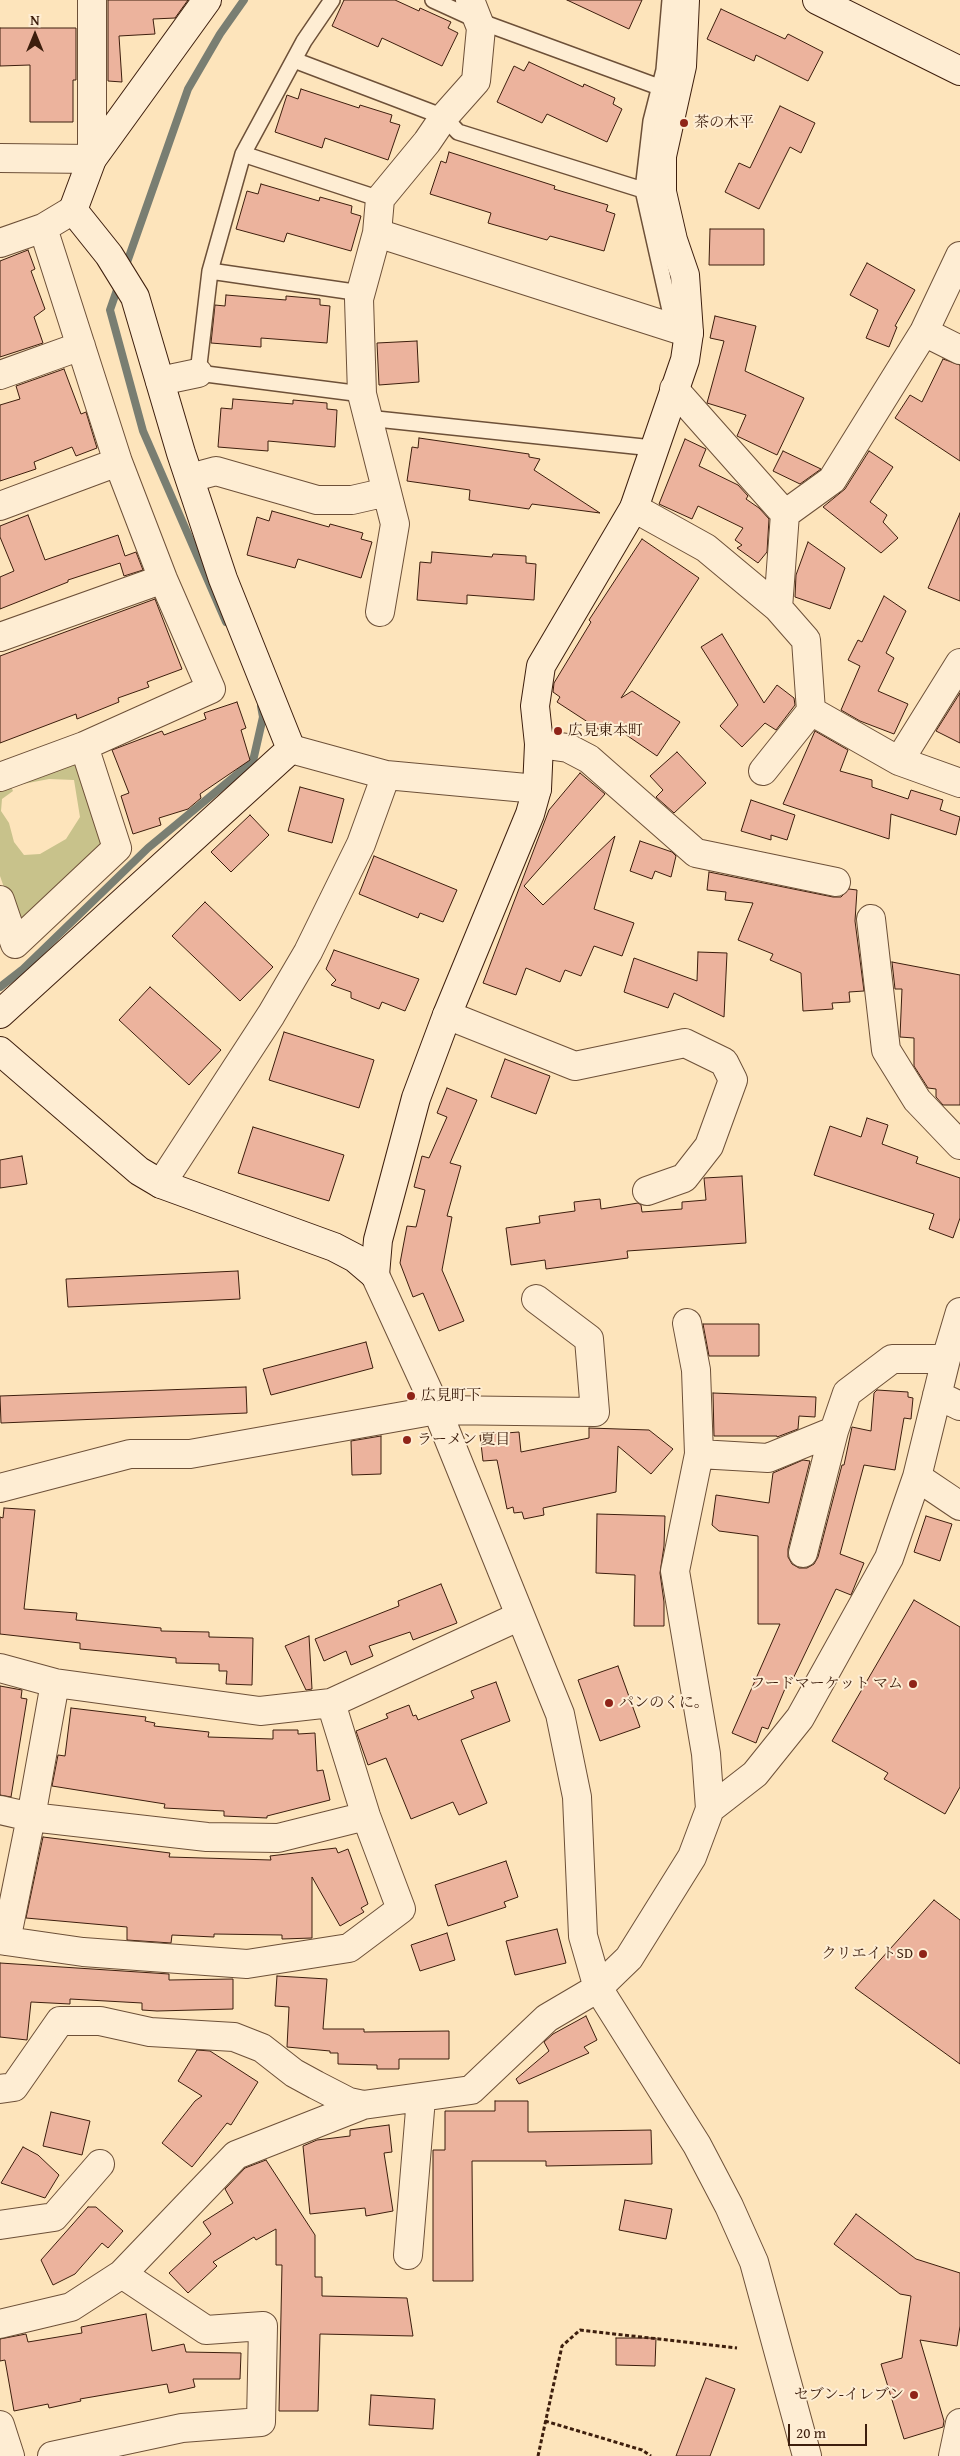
<!DOCTYPE html>
<html>
<head>
<meta charset="utf-8">
<style>
	body { margin:0 }
	#map { position:relative; width:960px; height:2456px; overflow:hidden; background:#fde4bb; font-family:"Gentium Book Plus",serif }
	canvas { display:block }
	.north { position:absolute; left:10px; top:10px; width:50px; height:50px; -webkit-text-stroke:4px #feedd3; paint-order:stroke; rotate:0deg; font-size:14px; font-weight:700; line-height:20px; text-align:center; color:#3d1e0d }
	.north::after { content:''; display:block; margin:auto; width:18px; height:22px; background:#3d1e0d; clip-path:polygon(50% 0,100% 100%,50% 72%,0 100%) }
	.scale { position:absolute; left:788px; top:2424px; width:79px; height:22px; box-sizing:border-box; border:2px solid #3d1e0d; border-top:0; padding-left:6px; font-size:15px; line-height:18px; white-space:nowrap; color:#3d1e0d; -webkit-text-stroke:4px #feedd3; paint-order:stroke }
</style>
</head>
<body>
<div id="map">
<canvas width="960" height="2456"></canvas>
<div class="north">N</div>
<div class="scale">20 m</div>
</div>
<script>
const ctx = document.querySelector('canvas').getContext('2d');
ctx.lineJoin = 'round';
function fill(path, color) { ctx.fillStyle = color; ctx.fill(path, 'evenodd'); }
const poly = rows => new Path2D(rows.map(r => 'M' + r).join(''));
function stroke(path, color, width, dash) { ctx.strokeStyle = color; ctx.lineWidth = width; ctx.lineCap = dash ? 'butt' : 'round'; ctx.setLineDash(dash || []); ctx.stroke(path); }
function label(font, color, halo, rows, align = 'center') {
  ctx.font = font + ' "Gentium Book Plus","Noto Serif JP",serif'; ctx.lineWidth = 4; ctx.setLineDash([]); ctx.textBaseline = 'middle'; ctx.strokeStyle = halo; ctx.fillStyle = color; for (const [text, x, y, turn = 0] of rows) {
    ctx.save(); ctx.translate(x, y); ctx.rotate((+turn || 0) * Math.PI / 180); ctx.textAlign = isNaN(turn) ? turn : align; if (halo) ctx.strokeText(text, 0, 0); ctx.fillText(text, 0, 0); ctx.restore();
  }
}
const green = poly([
	[82,750,109,846,20,933,0,876,0,781,7,778,13,791,2,799,1,811,9,823,14,842,24,855,40,854,66,839,80,817,74,780,49,779,23,784,18,776]
]);
const stream = poly([
	[125,268,188,89,220,34,244,0],
	[119,284,110,310,143,431,226,622],
	[0,987,22,970,148,848,253,761,263,717,261,706]
]);
const building = poly([
	[108,0,188,0,175,18,153,19,155,34,119,36,122,82,108,81,108,0],
	[344,0,395,0,419,11,420,8,451,22,448,28,458,33,442,66,382,38,378,47,332,26,344,0],
	[567,0,642,0,629,29,567,0],
	[721,9,785,39,788,34,823,52,808,81,756,55,754,61,707,39,721,9],
	[0,28,76,28,76,80,73,80,73,122,30,122,30,65,0,66,0,28],
	[529,62,583,87,584,84,615,98,613,104,622,109,607,142,547,114,542,123,497,102,514,66,524,71,529,62],
	[301,89,359,108,360,105,392,115,390,122,400,125,388,160,325,138,322,148,275,132,287,95,298,99,301,89],
	[780,106,815,123,801,153,790,147,759,209,725,192,739,163,750,168,780,106],
	[449,152,555,186,554,189,608,205,606,211,615,214,604,251,550,236,547,240,488,223,491,213,430,194,441,161,446,163,449,152],
	[261,184,319,201,320,197,352,206,351,213,361,216,351,251,287,233,284,242,236,229,247,191,258,194,261,184],
	[710,229,764,229,764,265,709,265,710,229],
	[28,250,35,269,31,271,45,309,34,317,43,343,0,357,0,261,28,250],
	[867,263,915,290,895,326,897,327,889,347,866,338,878,310,850,295,867,263],
	[226,295,286,300,286,296,320,299,320,305,330,306,327,343,261,338,261,347,211,343,215,305,225,306,226,295],
	[715,316,756,326,745,371,804,398,777,455,737,436,746,415,707,403,724,341,710,338,715,316],
	[417,341,419,382,379,385,377,343,417,341],
	[943,359,960,365,960,461,895,418,910,395,922,402,943,359],
	[64,369,81,414,86,412,97,448,76,456,72,447,34,462,36,469,0,481,0,405,20,399,16,386,64,369],
	[233,399,293,404,293,400,327,403,327,409,337,410,335,447,268,441,268,451,218,447,221,408,232,409,233,399],
	[419,438,529,454,529,457,540,459,534,470,600,513,532,504,529,509,469,500,470,490,407,481,412,447,418,448,419,438],
	[685,439,706,449,699,466,738,485,748,496,746,499,759,508,769,519,767,552,758,563,737,548,742,545,735,540,743,528,698,506,692,519,659,504,685,439],
	[783,451,821,469,800,484,773,471,783,451],
	[869,451,893,467,870,502,887,515,883,522,898,538,881,553,823,507,845,489,869,451],
	[272,511,329,527,330,524,363,533,361,539,372,542,361,578,298,559,295,568,247,555,257,517,269,521,272,511],
	[960,513,960,601,928,588,960,513],
	[28,515,45,560,118,535,125,556,136,552,143,570,124,576,120,563,68,580,68,582,0,609,0,577,14,571,0,537,0,526,28,515],
	[642,539,699,578,621,698,632,691,680,722,657,756,606,721,600,730,557,702,560,697,553,692,554,683,591,622,589,620,642,539],
	[808,542,845,568,830,609,795,597,796,575,808,542],
	[432,552,492,557,493,554,526,556,526,563,536,564,534,600,467,595,467,604,417,600,420,562,431,563,432,552],
	[884,596,906,611,886,653,894,658,878,691,908,704,894,734,860,721,841,710,860,666,848,660,858,640,862,642,884,596],
	[155,599,182,669,147,682,149,687,118,698,119,702,77,719,76,714,0,743,0,656,155,599],
	[722,634,764,703,777,685,794,698,795,705,776,730,765,723,742,747,720,726,738,705,701,647,722,634],
	[960,693,960,743,936,731,960,693],
	[237,702,246,728,241,730,250,760,200,794,201,798,188,809,159,818,161,825,133,834,121,796,129,793,112,750,162,731,164,735,206,719,204,713,237,702],
	[815,731,848,750,840,771,872,780,872,787,908,799,911,790,943,800,940,810,960,817,956,835,891,814,889,839,783,804,815,731],
	[677,752,706,783,674,813,656,797,663,790,650,776,677,752],
	[580,773,605,794,524,886,543,905,615,836,594,909,634,923,622,956,594,946,581,976,565,970,560,982,526,968,516,995,483,983,549,810,580,773],
	[300,787,344,799,332,843,288,831,300,787],
	[751,800,795,815,787,840,771,835,771,840,741,831,751,800],
	[250,815,269,835,231,872,211,852,250,815],
	[640,841,672,852,676,856,671,877,655,871,652,879,630,871,640,841],
	[374,856,457,890,443,922,420,913,418,918,359,894,374,856],
	[709,872,833,897,841,897,849,889,857,890,855,921,864,991,849,992,850,1002,832,1003,833,1009,803,1011,801,973,770,960,773,954,738,940,753,903,725,900,726,892,707,890,709,872],
	[205,902,273,967,240,1001,172,936,205,902],
	[334,950,419,979,405,1011,382,1002,379,1009,351,998,351,992,331,985,336,980,326,969,334,950],
	[698,952,727,953,724,1017,674,993,668,1008,624,992,634,958,697,981,698,952],
	[892,962,960,975,960,1105,943,1105,936,1097,936,1089,928,1088,914,1066,914,1038,900,1037,902,989,895,989,892,962],
	[150,987,221,1050,189,1085,119,1020,150,987],
	[284,1032,374,1060,359,1108,269,1080,284,1032],
	[505,1059,550,1076,536,1114,491,1097,505,1059],
	[447,1088,477,1100,450,1163,461,1166,447,1216,452,1217,442,1270,464,1321,439,1331,423,1293,413,1297,400,1263,407,1226,416,1227,425,1190,414,1187,422,1156,429,1158,447,1117,437,1113,447,1088],
	[867,1118,888,1125,882,1144,918,1157,916,1163,960,1178,960,1218,953,1238,929,1229,934,1214,814,1175,830,1126,861,1137,867,1118],
	[253,1127,344,1155,329,1201,238,1173,253,1127],
	[22,1156,27,1184,0,1188,0,1160,22,1156],
	[742,1176,746,1243,627,1251,628,1258,546,1269,545,1260,511,1265,506,1228,540,1223,539,1216,575,1211,574,1202,600,1199,601,1209,638,1203,641,1205,642,1212,682,1209,682,1202,706,1200,704,1178,742,1176],
	[238,1271,240,1299,68,1307,66,1279,238,1271],
	[703,1324,759,1324,759,1356,709,1356,703,1324],
	[366,1342,373,1368,271,1395,263,1369,366,1342],
	[246,1387,247,1413,1,1423,0,1396,246,1387],
	[877,1390,908,1392,908,1397,913,1398,911,1419,904,1418,895,1470,864,1465,840,1554,864,1563,851,1595,836,1589,790,1685,787,1684,768,1729,762,1727,756,1743,732,1733,780,1624,758,1624,758,1536,719,1531,712,1525,716,1495,769,1503,773,1473,803,1460,810,1461,788,1549,788,1557,792,1564,799,1568,807,1568,814,1564,818,1557,842,1465,844,1465,852,1427,871,1431,874,1393,877,1390],
	[713,1393,816,1397,815,1417,799,1416,798,1429,777,1437,777,1436,714,1436,713,1393],
	[589,1428,649,1430,673,1449,651,1474,618,1446,616,1492,543,1508,544,1515,524,1519,522,1512,514,1513,513,1507,507,1509,497,1460,483,1461,480,1435,519,1432,521,1452,589,1438,589,1428],
	[381,1436,381,1474,352,1475,351,1441,381,1436],
	[4,1508,35,1510,24,1609,77,1613,76,1620,161,1628,161,1631,209,1632,209,1637,253,1638,252,1685,226,1684,227,1671,219,1671,219,1664,176,1663,176,1658,80,1649,80,1643,0,1634,0,1517,3,1518,4,1508],
	[597,1514,665,1516,664,1546,660,1573,664,1602,664,1626,634,1626,635,1575,596,1573,597,1514],
	[926,1516,952,1524,940,1561,914,1552,926,1516],
	[441,1584,457,1623,413,1640,410,1632,369,1646,373,1656,351,1665,346,1651,324,1661,315,1639,399,1606,398,1601,441,1584],
	[914,1600,960,1627,960,1787,945,1814,884,1779,888,1773,832,1741,914,1600],
	[309,1636,312,1689,306,1690,285,1646,309,1636],
	[618,1666,640,1727,600,1741,578,1680,618,1666],
	[496,1682,510,1721,461,1740,487,1803,459,1815,453,1802,411,1819,386,1758,368,1765,356,1731,388,1718,386,1714,409,1705,413,1716,416,1715,418,1720,474,1698,471,1691,496,1682],
	[0,1686,22,1690,21,1698,27,1699,11,1797,0,1795,0,1686],
	[71,1708,146,1717,145,1721,155,1723,154,1726,209,1732,208,1737,273,1739,273,1730,298,1730,298,1734,315,1733,317,1771,323,1770,330,1800,267,1816,267,1818,224,1816,224,1811,164,1808,165,1804,52,1786,58,1755,65,1756,71,1708],
	[43,1837,170,1853,169,1857,271,1860,270,1856,336,1848,338,1853,348,1849,368,1904,361,1908,364,1912,340,1926,312,1877,312,1938,282,1939,282,1935,214,1934,214,1937,172,1935,171,1943,127,1940,127,1927,26,1918,43,1837],
	[506,1861,518,1897,504,1902,506,1907,448,1926,435,1885,506,1861],
	[934,1900,960,1920,960,2064,855,1988,934,1900],
	[557,1929,566,1963,515,1975,506,1941,557,1929],
	[447,1933,455,1960,420,1971,411,1945,447,1933],
	[0,1963,169,1974,169,1980,233,1979,233,2009,157,2011,142,2010,142,2003,70,1999,70,2004,31,2002,27,2040,0,2037,0,1963],
	[277,1976,327,1979,323,2029,364,2029,364,2032,449,2031,449,2059,399,2059,399,2069,377,2069,377,2065,338,2064,338,2053,330,2053,330,2051,287,2047,289,2007,275,2006,277,1976],
	[586,2016,597,2040,584,2047,589,2053,519,2084,516,2079,549,2051,544,2042,553,2034,586,2016],
	[197,2050,210,2051,258,2082,231,2125,227,2123,192,2167,162,2143,195,2101,202,2096,178,2081,197,2050],
	[495,2101,528,2101,528,2132,651,2130,652,2164,546,2166,546,2161,472,2161,473,2281,433,2281,433,2150,445,2150,445,2111,495,2111,495,2101],
	[51,2112,90,2121,82,2155,43,2146,51,2112],
	[389,2125,392,2152,384,2153,393,2211,366,2216,365,2208,310,2214,303,2146,317,2140,350,2136,350,2130,389,2125],
	[23,2147,38,2155,59,2175,45,2198,1,2183,23,2147],
	[266,2160,315,2235,315,2277,322,2277,322,2296,407,2298,413,2336,320,2334,318,2411,279,2411,282,2265,276,2265,276,2229,256,2240,254,2237,213,2262,217,2266,188,2293,169,2273,211,2234,203,2222,233,2203,225,2189,245,2168,266,2160],
	[625,2200,672,2209,666,2239,619,2230,625,2200],
	[88,2207,96,2207,123,2231,108,2248,102,2243,75,2274,53,2285,41,2260,88,2207],
	[856,2214,916,2259,960,2273,960,2326,957,2346,920,2340,944,2421,943,2427,904,2439,881,2364,902,2358,911,2296,900,2294,834,2244,856,2214],
	[146,2314,152,2351,184,2344,186,2352,241,2353,240,2379,193,2379,195,2387,169,2393,167,2384,80,2399,81,2401,49,2408,48,2404,14,2411,5,2360,0,2361,0,2339,26,2334,28,2342,82,2333,81,2327,146,2314],
	[616,2338,656,2338,655,2366,616,2365,616,2338],
	[706,2378,735,2389,710,2456,676,2456,706,2378],
	[371,2395,435,2399,433,2429,369,2425,371,2395]
]);
const path = poly([
	[545,2421,642,2450,651,2456],
	[538,2456,562,2346,580,2330,737,2348]
]);
const lane = poly([
	[332,0,304,41,243,154,210,271,198,373,362,394],
	[433,0,479,21,659,87],
	[670,0,664,70,651,121,643,190,674,328],
	[294,60,444,117,458,132,643,190],
	[243,154,380,199],
	[210,271,361,293],
	[367,418,653,448]
]);
const street = poly([
	[0,158,92,159,92,0],
	[377,233,689,333],
	[0,243,43,228,73,210],
	[924,332,960,350],
	[0,375,81,346],
	[160,381,198,373],
	[674,389,785,514,778,608],
	[190,478,216,471,317,500,352,500,387,492],
	[0,506,118,462],
	[634,508,706,548,778,608,806,640,811,711,899,761,960,783],
	[785,514,832,480,924,332,960,256],
	[380,612,395,524,362,394,359,299,377,233,380,199,427,142,444,117,476,81,481,28,470,0],
	[0,637,163,579],
	[539,744,568,748,589,759,696,853,836,882],
	[291,749,386,775,537,789],
	[899,761,960,663],
	[763,771,811,711],
	[0,777,84,746,211,689,163,579,118,462,43,228],
	[0,900,15,944,117,848,84,746],
	[871,919,886,1050,917,1100,960,1145],
	[447,1015,575,1066,685,1043,724,1062,733,1080,709,1146,684,1178,647,1191],
	[161,1184,271,1015,308,952,361,844,386,775],
	[375,1275,437,1410,560,1714,577,1797,583,1936,598,1988,697,2145,729,2206,754,2262,807,2456],
	[687,1323,696,1370,699,1454,675,1571,706,1754,710,1809],
	[937,1395,960,1406],
	[699,1454,768,1458,834,1431],
	[917,1477,960,1506],
	[0,1488,130,1454,190,1454,437,1410,595,1412,589,1339,536,1299],
	[803,1553,834,1431,847,1393,892,1359,946,1359],
	[0,1668,55,1683,260,1711,331,1703,520,1616],
	[0,1810,31,1817,207,1837,278,1838,366,1816],
	[0,1940,83,1952,247,1964,349,1948,401,1909,366,1816,331,1703],
	[6,1941,31,1817,55,1683],
	[0,2089,14,2087,60,2021,100,2021,150,2032,234,2037,262,2048,294,2073,316,2085,349,2102,363,2105],
	[0,2225,54,2217,100,2164],
	[408,2255,421,2098],
	[0,2324,71,2307,122,2274,236,2155,363,2105,471,2090,547,2018,598,1988,629,1958,692,1857,710,1809,755,1774,800,1718,889,1558,917,1477,946,1359,960,1312],
	[0,2425,10,2456],
	[52,2456,182,2428,261,2422,263,2326,206,2330,122,2274],
	[953,2456,960,2423]
]);
const secondary = poly([
	[817,0,960,71],
	[0,1014,291,749,223,579,181,453,135,297,109,255,73,210,92,159,207,0],
	[0,1051,139,1171,161,1184,334,1247,355,1258,375,1275],
	[375,1275,378,1240,416,1098,447,1015,530,814,537,789,539,744,535,706,541,666,634,508,685,360,689,333,685,275,673,240,662,192,662,156,682,66,685,0]
]);
const markers = [
	[684,123,5,"#8f2418"],
	[558,731,5,"#8f2418"],
	[411,1396,5,"#8f2418"],
	[407,1440,5,"#8f2418"],
	[913,1684,5,"#8f2418"],
	[609,1703,5,"#8f2418"],
	[923,1954,5,"#8f2418"],
	[914,2395,5,"#8f2418"]
];
const poiNames = [
	["茶の木平",694,123],
	["広見東本町",568,731],
	["広見町下",421,1396],
	["ラーメン 夏目",417,1440],
	["フードマーケット マム",903,1684,"right"],
	["パンのくに。",619,1703],
	["クリエイトSD",913,1954,"right"],
	["セブン-イレブン",904,2395,"right"]
];
fill(green, '#c8c28b');
stroke(stream, '#797e72', 8);
fill(building, '#ecb39d');
stroke(building, '#3d1e0d', 1);
stroke(lane, '#6d5038', 18);
stroke(street, '#6d5038', 30);
stroke(secondary, '#3d1e0d', 30);
stroke(path, '#3d1e0d', 3, [4, 2.5]);
stroke(lane, '#feedd3', 15);
stroke(street, '#feedd3', 28);
stroke(secondary, '#feedd3', 28);
for (const [x, y, r, color] of markers) { const dot = new Path2D(); dot.arc(x, y, r, 0, 2 * Math.PI); ctx.fillStyle = color; ctx.fill(dot); stroke(dot, '#feedd3', 2); }
label('15px', '#3d1e0d', '#feedd3', poiNames, 'left');
</script>
</body>
</html>
